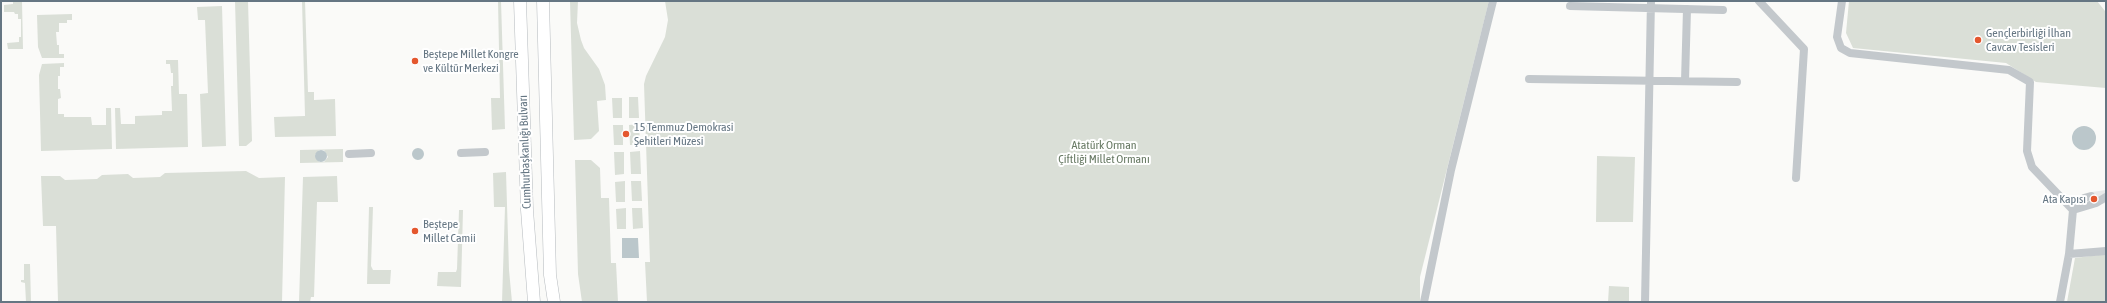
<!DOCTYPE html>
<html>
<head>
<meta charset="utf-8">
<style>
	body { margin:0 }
	#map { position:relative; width:2107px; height:303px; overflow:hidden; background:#fafaf8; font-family:"Asap Condensed",sans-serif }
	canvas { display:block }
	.frame { position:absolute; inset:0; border:2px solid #657683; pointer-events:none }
</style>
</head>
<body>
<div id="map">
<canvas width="2107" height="303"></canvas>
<div class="frame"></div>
</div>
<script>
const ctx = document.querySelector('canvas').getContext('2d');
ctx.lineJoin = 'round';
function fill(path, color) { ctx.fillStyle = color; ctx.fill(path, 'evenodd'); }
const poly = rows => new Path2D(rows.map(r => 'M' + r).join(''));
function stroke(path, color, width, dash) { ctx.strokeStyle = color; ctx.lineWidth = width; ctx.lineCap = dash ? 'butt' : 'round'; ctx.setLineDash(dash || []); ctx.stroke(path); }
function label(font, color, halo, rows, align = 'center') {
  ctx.font = font + ' "Asap Condensed",sans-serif'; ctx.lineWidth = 4; ctx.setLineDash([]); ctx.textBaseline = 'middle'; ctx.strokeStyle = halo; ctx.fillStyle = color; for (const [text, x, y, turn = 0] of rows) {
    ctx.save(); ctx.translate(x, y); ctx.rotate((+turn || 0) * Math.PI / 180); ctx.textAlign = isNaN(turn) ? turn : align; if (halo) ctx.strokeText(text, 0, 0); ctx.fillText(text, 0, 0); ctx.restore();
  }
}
const built = poly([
	[2106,190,2106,203,2095,205,2092,192]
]);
const green = poly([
	[13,1,22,1,23,49,8,49,7,43,19,42,19,37,21,37,21,19,18,19,18,14,15,14,14,12,4,12,4,5,13,4],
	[235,1,248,1,252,141,246,146,239,146],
	[302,1,305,1,308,92,314,92,314,100,335,99,336,136,275,137,274,117,305,116],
	[498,1,501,1,505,129,492,130,491,98,500,98],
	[570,1,578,1,577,23,581,40,584,48,599,69,605,85,606,100,597,101,599,131,591,139,574,140],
	[665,1,1489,1,1420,277,1420,302,647,302,645,262,650,262,644,84,646,76,665,37,668,20],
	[1849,1,2097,1,2105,11,2106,17,2106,88,2036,82,2006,63,1853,48,1846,33],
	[222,6,226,146,202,147,200,94,208,93,205,20,198,20,197,7],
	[72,14,72,20,67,20,67,23,59,23,59,32,56,32,57,45,59,45,59,54,64,54,64,58,42,58,38,47,37,15],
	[166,60,178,60,179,94,187,94,188,147,116,149,115,108,120,108,121,124,135,124,135,116,162,115,162,111,172,111,171,86,173,86,173,73,171,73,170,64,166,64],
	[64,63,64,67,60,67,60,76,58,76,58,89,60,89,61,98,58,99,58,114,64,114,64,117,91,117,92,125,106,125,106,108,111,108,112,149,41,151,39,75,42,64],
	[629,97,638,97,639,118,629,118],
	[612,98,622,98,622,118,613,118],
	[639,124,640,145,630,145,629,125],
	[613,125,623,125,623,145,614,145],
	[343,149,343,162,300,163,300,150],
	[319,150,324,150,328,157,324,162,319,162,315,155],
	[640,151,641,174,631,174,630,152],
	[614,152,624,152,624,174,615,175],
	[1597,156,1635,157,1633,222,1596,222],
	[575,160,591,160,600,168,601,198,609,198,611,263,616,263,618,302,582,302,578,274],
	[246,171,259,178,285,177,282,302,58,302,56,226,43,226,41,176,60,176,65,180,97,179,102,175,128,174,133,178,160,177,165,173],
	[506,172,509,270,512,302,502,302,505,207,494,207,493,173],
	[337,176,338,202,317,202,314,297,311,297,310,302,299,302,303,177],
	[625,181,625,202,616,202,615,182],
	[631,181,641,181,642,201,632,201],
	[369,207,373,207,371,266,373,270,391,270,390,284,367,284],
	[626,208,626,229,617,229,616,209],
	[632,208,642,208,643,228,633,229],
	[459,210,463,210,461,287,437,286,438,272,456,272,457,269],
	[2106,254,2106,302,2067,302,2075,258],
	[24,264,30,264,31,302,26,302,25,283,21,282,21,280,24,280],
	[1609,286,1629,287,1629,302,1608,302]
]);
const water = poly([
	'2072 138a12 12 0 1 1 24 0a12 12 0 1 1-24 0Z',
	'412 154a6 6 0 1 1 12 0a6 6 0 1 1-12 0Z',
	'315 156a6 6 0 1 1 12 0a6 6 0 1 1-12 0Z',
	[622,238,638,238,639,258,622,258]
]);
const street = poly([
	[1759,1,1804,49,1796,178],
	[1842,1,1837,37,1841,48,1850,53,2009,70,2030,82,2027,151,2032,167,2073,210],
	[1570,6,1723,10],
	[1529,79,1737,82],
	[1685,81,1687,9],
	[461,153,485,152],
	[349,154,371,153],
	[2096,203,2106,197],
	[2073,210,2093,204],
	[2069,254,2106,251],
	[1424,302,1451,170,1493,1],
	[1645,302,1651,1],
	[2060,302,2069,254,2073,210,2084,198,2091,196]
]);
const primary = poly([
	[520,1,527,210,534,302],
	[543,1,550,275,554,302]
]);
const markers = [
	[1978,40,4,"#e4572e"],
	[415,61,4,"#e4572e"],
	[626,134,4,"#e4572e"],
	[2094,199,4,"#e4572e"],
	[415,231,4,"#e4572e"]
];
const poiNames = [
	["Gençlerbirliği İlhan",1986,33],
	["Cavcav Tesisleri",1986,47],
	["Beştepe Millet Kongre",423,54],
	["ve Kültür Merkezi",423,68],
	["15 Temmuz Demokrasi",634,127],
	["Şehitleri Müzesi",634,141],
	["Ata Kapısı",2086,199,"right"],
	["Beştepe",423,224],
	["Millet Camii",423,238]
];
const parkNames = [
	["Atatürk Orman",1104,145],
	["Çiftliği Millet Ormanı",1104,159]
];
const streetNames = [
	["Cumhurbaşkanlığı Bulvarı",525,152,-92]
];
fill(built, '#e8e9e9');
fill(green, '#dadfd7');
fill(water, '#bbc7cb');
stroke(primary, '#b5babe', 13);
stroke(street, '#c3c8cc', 8);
stroke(primary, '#fff', 12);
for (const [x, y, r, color] of markers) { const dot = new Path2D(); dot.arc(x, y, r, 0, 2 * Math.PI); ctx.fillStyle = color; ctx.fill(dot); stroke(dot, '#fff', 1.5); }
label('12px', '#657683', '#fff', poiNames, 'left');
label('12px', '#687a64', '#fff', parkNames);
label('12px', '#657683', '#fff', streetNames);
</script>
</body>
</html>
